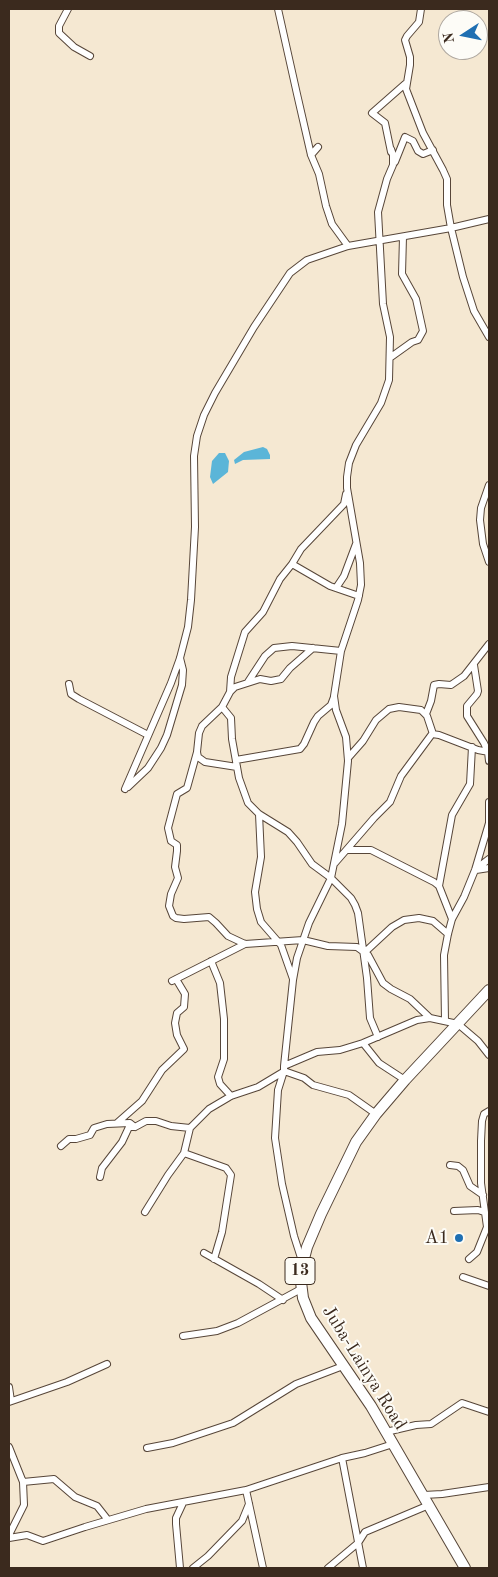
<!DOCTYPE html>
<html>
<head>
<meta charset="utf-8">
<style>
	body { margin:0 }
	#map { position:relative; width:498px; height:1577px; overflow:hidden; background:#f5e8d2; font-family:"Old Standard TT",serif }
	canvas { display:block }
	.frame { position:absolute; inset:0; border:10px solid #3b2a1e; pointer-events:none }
	.north { position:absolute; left:438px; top:10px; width:50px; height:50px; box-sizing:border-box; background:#fdfcf7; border:1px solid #afa8a0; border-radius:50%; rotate:259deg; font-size:14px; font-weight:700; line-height:20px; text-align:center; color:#3b2a1e }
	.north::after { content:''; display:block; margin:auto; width:18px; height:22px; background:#1f6fb2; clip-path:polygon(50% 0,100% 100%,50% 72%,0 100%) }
</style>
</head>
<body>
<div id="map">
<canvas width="498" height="1577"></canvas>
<div class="frame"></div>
<div class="north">N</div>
</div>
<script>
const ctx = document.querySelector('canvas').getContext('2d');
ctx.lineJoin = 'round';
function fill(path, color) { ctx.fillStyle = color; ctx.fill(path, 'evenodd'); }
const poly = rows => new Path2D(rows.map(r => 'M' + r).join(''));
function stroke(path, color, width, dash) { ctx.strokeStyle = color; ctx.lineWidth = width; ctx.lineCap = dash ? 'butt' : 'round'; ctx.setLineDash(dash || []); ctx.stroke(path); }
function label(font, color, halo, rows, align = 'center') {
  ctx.font = font + ' "Old Standard TT",serif'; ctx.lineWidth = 4; ctx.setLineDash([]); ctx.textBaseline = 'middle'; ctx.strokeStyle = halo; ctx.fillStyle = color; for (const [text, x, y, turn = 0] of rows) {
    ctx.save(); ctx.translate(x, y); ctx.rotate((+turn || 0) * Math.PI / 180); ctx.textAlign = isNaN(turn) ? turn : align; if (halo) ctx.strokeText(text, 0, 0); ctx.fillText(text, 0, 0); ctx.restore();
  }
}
const water = poly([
	[263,447,267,449,270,455,270,459,243,460,235,464,234,460,244,452],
	[219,453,225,453,229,461,228,472,213,484,210,477,212,461]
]);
const street = poly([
	[68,9,59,26,59,33,74,47,90,56],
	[278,9,297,94,311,155,319,174,326,206,332,224,348,246],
	[421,9,419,22,407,36,405,40,410,57,410,65,406,89,423,133,443,170,447,179,447,205,451,228,463,277,474,311,489,337],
	[391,152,385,123,372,113,405,84],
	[311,155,318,147],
	[395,162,405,137,413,141,418,151,423,154,433,150],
	[391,357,412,342,418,340,423,331,416,299,402,274,403,237],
	[489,485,481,508,480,520,483,544,489,562],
	[292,564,330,586,359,596],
	[336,588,344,576,356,544],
	[474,665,478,691,477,694,467,706,467,716,484,743,488,752,489,761],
	[248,682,265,656,274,648,292,646,341,651],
	[69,684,71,694,79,699,148,735],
	[230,692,231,677,245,632,263,612,280,579,292,564,301,549,344,504,346,494],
	[222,707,231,718,232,739,239,778,248,803,259,814,288,832,297,842,312,864,331,878,351,898,355,905,358,913,367,978,370,1018,378,1037],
	[426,714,431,701,434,685,439,684,451,685,464,676,489,644],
	[197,752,187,788,177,794,168,828,171,841,177,845,177,851,175,867,178,878,171,894,169,906,173,916,176,918,184,919,209,917,216,923,228,936,245,944,303,940,328,946,357,947,368,955,383,983,391,989,410,999,430,1018],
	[348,758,363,741,376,720,389,709,399,707,421,710,427,716,433,734],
	[236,760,300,749,304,744,314,722,318,716,331,705,334,697],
	[237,767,205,762,198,757,197,752,199,733,202,726,222,707,230,692,235,687,260,679,271,681,281,679,290,668,313,648],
	[128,787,148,768,161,748,167,735,182,685,183,670,180,658],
	[125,789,171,683,180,658,188,627,191,600,195,527,194,456,197,436,204,415,215,393,254,327,290,273,307,260,348,246,451,228,489,219],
	[259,814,261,857,255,892,257,909,261,922,281,945,293,979],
	[347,850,371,850,434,882,439,886,452,919],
	[335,863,374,818,390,802,401,776,432,734,439,735,478,750,489,752],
	[476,869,489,859],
	[476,870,489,868],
	[439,886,452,815,470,784,472,747],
	[365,952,392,927,404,920,419,918,433,921,448,934],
	[211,961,220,983,224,1019,224,1059,218,1077,220,1084,231,1096],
	[172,981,245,944],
	[445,1021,444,955,448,934,452,919,464,897,475,870,489,823,489,802],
	[363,1043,379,1063,405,1080],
	[284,1066,293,980,297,958,309,923,331,878,342,824,348,761,346,737,336,710,334,696,341,651,358,600,361,585,360,563,347,488,347,477,349,463,356,445,381,403,389,380,390,337,383,304,378,212,387,179,393,165,393,155,391,149],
	[284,1071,304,1078,313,1085,349,1095,376,1114],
	[117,1123,142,1101,162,1070,184,1049,177,1035,175,1023,177,1013,184,1007,185,994,176,979],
	[61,1146,69,1139,76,1139,90,1135,94,1128,107,1124,130,1123,135,1127],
	[184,1153,226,1168,231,1175,222,1232,214,1259],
	[450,1165,458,1166,463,1170,470,1186,483,1195],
	[100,1177,102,1168,122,1142,129,1127,135,1127,146,1121,156,1121,171,1126,190,1128,209,1109,231,1096,258,1087,283,1072],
	[454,1211,478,1210,484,1212],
	[145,1212,168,1175,184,1153,190,1128],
	[204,1253,259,1284,283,1300],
	[469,1259,477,1252,487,1227,481,1183,481,1141,482,1121,484,1114,489,1111],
	[302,1261,294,1236,282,1184,275,1138,278,1090,284,1071,284,1066,317,1052,340,1050,363,1043,417,1020,430,1018,458,1024,478,1041,489,1055],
	[463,1277,489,1286],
	[183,1336,217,1331,238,1323,301,1289],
	[9,1387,11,1401],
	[9,1402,67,1382,107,1364],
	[386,1432,416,1425,431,1424,462,1403,489,1412],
	[9,1447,23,1482,24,1505,9,1535],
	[147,1448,173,1443,233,1423,296,1384,343,1366],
	[23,1482,54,1479,75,1497,97,1506,108,1520],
	[246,1490,263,1568],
	[424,1495,442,1494,489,1487],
	[9,1538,27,1535,43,1541,85,1527,146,1509,246,1490,342,1458],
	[180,1568,176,1524,176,1518,183,1503],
	[193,1568,208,1556,242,1521,249,1504],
	[328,1568,358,1543,365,1532,429,1505],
	[363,1568,342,1458,365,1453,393,1444]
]);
const primary = poly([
	[465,1568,371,1406,311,1318,303,1298,300,1274,307,1247,321,1214,356,1142,376,1114,405,1080,489,990]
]);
const markers = [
	[459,1238,5,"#1f6fb2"]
];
const shields = [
	[300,1271,30]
];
const shieldNames = [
	["13",300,1271]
];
const poiNames = [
	["A1",449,1238]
];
const streetNames = [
	["Juba-Lainya Road",364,1368,58]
];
fill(water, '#5bb5d8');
stroke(street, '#574639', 8);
stroke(primary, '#574639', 12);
stroke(street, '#fff', 6);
stroke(primary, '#fff', 10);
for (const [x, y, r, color] of markers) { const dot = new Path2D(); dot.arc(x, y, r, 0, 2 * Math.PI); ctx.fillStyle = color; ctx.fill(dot); stroke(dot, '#fdfcf7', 2); }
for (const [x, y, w] of shields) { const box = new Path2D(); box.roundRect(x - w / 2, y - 13.5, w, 27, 4); ctx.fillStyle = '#fdfcf7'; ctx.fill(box); stroke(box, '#3b2a1e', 1); }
label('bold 16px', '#3b2a1e', null, shieldNames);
label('18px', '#3b2a1e', '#fdfcf7', poiNames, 'right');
label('18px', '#3b2a1e', '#fdfcf7', streetNames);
</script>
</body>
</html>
